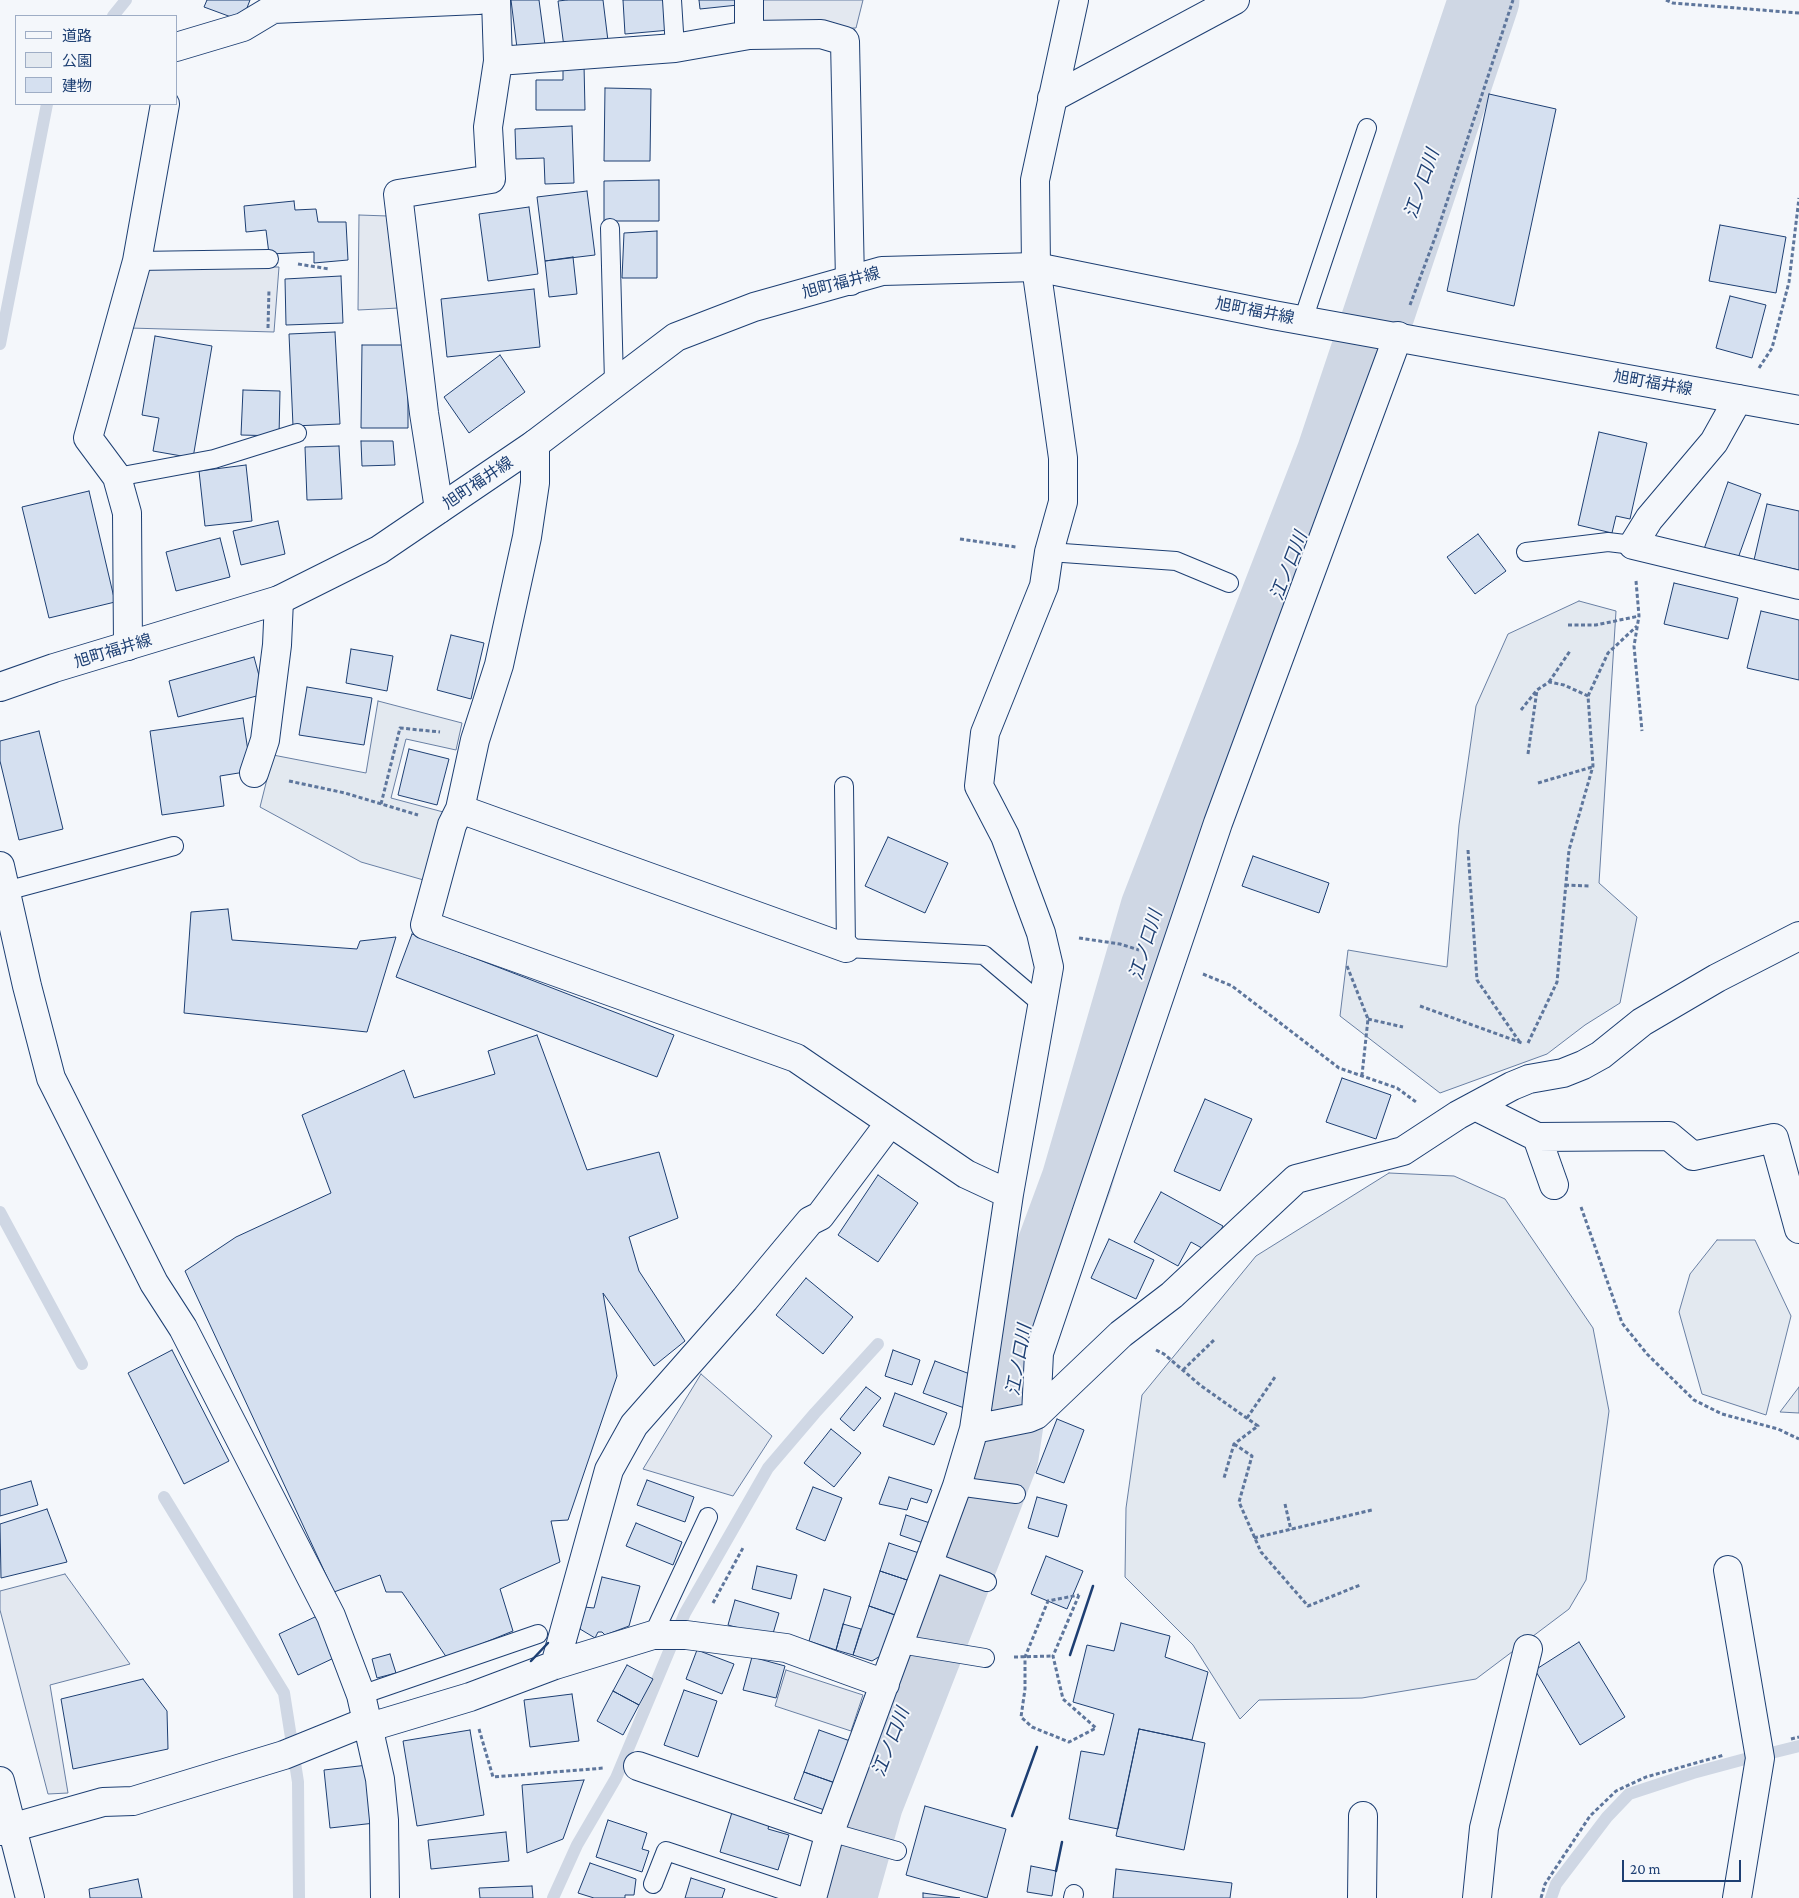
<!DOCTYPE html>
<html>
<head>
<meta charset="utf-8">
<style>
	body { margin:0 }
	#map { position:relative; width:1799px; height:1898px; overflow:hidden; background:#f4f7fb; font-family:"Crimson Pro","Noto Sans JP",serif }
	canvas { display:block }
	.legend { position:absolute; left:15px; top:15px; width:162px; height:90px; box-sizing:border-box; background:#f4f7fb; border:1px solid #9eadc5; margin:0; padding:6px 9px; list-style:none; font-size:15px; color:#1d3f73 }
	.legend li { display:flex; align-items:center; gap:10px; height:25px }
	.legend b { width:25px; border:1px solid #9eadc5 }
	.scale { position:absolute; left:1622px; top:1860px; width:119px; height:22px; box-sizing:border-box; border:2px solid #1d3f73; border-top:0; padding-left:6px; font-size:15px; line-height:18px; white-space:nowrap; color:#1d3f73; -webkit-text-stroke:4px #f4f7fb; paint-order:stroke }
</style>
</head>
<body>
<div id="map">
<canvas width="1799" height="1898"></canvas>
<ul class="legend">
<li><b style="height:6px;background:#f4f7fb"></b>道路</li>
<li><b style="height:14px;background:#e3e9f0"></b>公園</li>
<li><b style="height:14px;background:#d5e0f0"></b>建物</li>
</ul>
<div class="scale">20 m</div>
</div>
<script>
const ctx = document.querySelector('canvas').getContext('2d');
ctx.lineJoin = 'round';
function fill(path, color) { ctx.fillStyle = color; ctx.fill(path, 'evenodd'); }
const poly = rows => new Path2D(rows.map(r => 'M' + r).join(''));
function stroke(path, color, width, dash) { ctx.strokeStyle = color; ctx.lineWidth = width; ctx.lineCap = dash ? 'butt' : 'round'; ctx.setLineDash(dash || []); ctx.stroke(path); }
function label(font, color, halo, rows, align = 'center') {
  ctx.font = font + ' "Crimson Pro","Noto Sans JP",serif'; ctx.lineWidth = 4; ctx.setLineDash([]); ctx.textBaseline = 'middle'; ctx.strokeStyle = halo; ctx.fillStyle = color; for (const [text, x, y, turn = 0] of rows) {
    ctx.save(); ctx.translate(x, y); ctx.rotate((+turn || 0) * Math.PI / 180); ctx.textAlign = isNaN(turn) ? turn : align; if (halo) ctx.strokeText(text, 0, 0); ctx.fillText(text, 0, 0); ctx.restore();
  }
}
const green = poly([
	[1579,601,1616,611,1599,883,1637,917,1620,1003,1585,1025,1547,1054,1440,1093,1340,1016,1348,950,1447,967,1459,825,1476,706,1508,634,1579,601],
	[378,701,462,723,456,750,406,739,391,798,447,813,427,881,361,862,260,807,273,755,366,773,378,701],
	[1389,1173,1454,1176,1505,1199,1593,1328,1609,1411,1586,1580,1569,1609,1476,1679,1362,1698,1259,1700,1240,1719,1193,1645,1125,1577,1126,1508,1142,1395,1256,1256,1389,1173],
	[1717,1240,1755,1240,1791,1316,1766,1415,1702,1394,1679,1312,1690,1274,1717,1240],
	[1799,1387,1799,1413,1780,1412,1799,1387]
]);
const parking = poly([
	[756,0,863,0,856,28,755,30,756,0],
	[359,215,388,216,399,308,358,310,359,215],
	[147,267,279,267,274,332,129,328,147,267],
	[701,1374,772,1436,733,1496,643,1469,701,1374],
	[65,1574,130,1664,50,1685,68,1793,48,1794,0,1610,0,1591,65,1574],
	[786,1670,863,1695,851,1731,775,1706,786,1670]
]);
const stream = poly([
	[113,16,126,0],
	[0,344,47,104],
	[0,1212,82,1364],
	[1006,1347,1020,1345],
	[164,1497,284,1693,298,1782,299,1898],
	[1771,1753,1799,1746],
	[553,1898,577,1845,616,1778,685,1613,768,1468,815,1413,878,1344],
	[1551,1898,1556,1884,1607,1817,1629,1794,1693,1773,1745,1759]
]);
const river = poly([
	[841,1898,868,1802,1003,1457,1022,1329,1077,1180,1156,908,1332,454,1484,0]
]);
const building = poly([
	[207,0,250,0,242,21,204,7,207,0],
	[511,0,539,0,545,45,517,48,511,0],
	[567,0,603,0,608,41,564,47,558,1,567,0],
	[623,0,668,0,670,30,625,34,623,0],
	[699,0,737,0,738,5,700,9,699,0],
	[563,65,584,65,585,110,536,110,536,80,563,80,563,65],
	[605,88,651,89,650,161,604,161,605,88],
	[1489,94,1556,109,1514,306,1447,291,1489,94],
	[572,126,574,183,545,184,544,158,516,159,515,129,572,126],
	[659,180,659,221,604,221,604,181,659,180],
	[587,191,595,255,545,261,537,197,587,191],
	[294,201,295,210,316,209,318,222,346,222,348,260,314,263,314,252,269,254,266,230,246,232,244,206,294,201],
	[529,207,538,274,488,281,479,214,529,207],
	[1720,225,1786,237,1776,293,1709,281,1720,225],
	[657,231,657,278,622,278,624,233,657,231],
	[573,257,577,294,549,297,545,261,573,257],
	[341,276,343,323,286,325,285,279,341,276],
	[534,289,540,347,447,357,441,299,534,289],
	[1730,296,1766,305,1752,358,1716,348,1730,296],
	[335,332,340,424,293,426,289,334,335,332],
	[155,336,212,346,193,458,153,451,159,418,142,415,155,336],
	[362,345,408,345,408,428,361,428,362,345],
	[500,355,525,392,469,433,444,397,500,355],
	[243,390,280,391,279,436,241,435,243,390],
	[1599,432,1647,443,1630,519,1616,516,1612,533,1578,525,1599,432],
	[361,441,393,441,395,465,362,466,361,441],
	[339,446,342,499,307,500,305,447,339,446],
	[246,465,252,521,205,526,199,471,246,465],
	[1728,482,1761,494,1737,561,1704,549,1728,482],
	[89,491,115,602,49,618,22,507,89,491],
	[1767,504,1799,511,1799,570,1754,560,1767,504],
	[278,521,285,554,241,565,233,531,278,521],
	[1478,534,1506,571,1475,594,1447,557,1478,534],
	[220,538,230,577,176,591,166,552,220,538],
	[1674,583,1738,598,1728,639,1664,624,1674,583],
	[1761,611,1799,620,1799,680,1747,668,1761,611],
	[451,635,484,643,471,699,437,690,451,635],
	[351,649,393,656,387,691,346,683,351,649],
	[254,657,264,694,178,717,169,681,254,657],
	[307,687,372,698,364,745,299,735,307,687],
	[243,718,251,771,220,776,224,806,162,815,150,731,243,718],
	[39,731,63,829,19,840,0,761,0,741,39,731],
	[409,749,449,759,437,805,398,795,409,749],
	[888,837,948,863,925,913,865,886,888,837],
	[1253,856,1329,883,1319,913,1242,886,1253,856],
	[228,909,232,940,357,949,360,941,396,937,367,1032,184,1013,191,912,228,909],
	[412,934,674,1035,657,1077,396,977,412,934],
	[537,1035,587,1170,659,1152,678,1218,629,1237,639,1271,685,1341,654,1366,603,1293,617,1376,568,1520,551,1521,560,1562,500,1589,513,1631,447,1658,402,1592,386,1592,380,1575,334,1592,185,1271,236,1237,331,1193,302,1115,404,1070,414,1098,495,1074,488,1051,537,1035],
	[1342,1078,1391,1095,1376,1139,1326,1122,1342,1078],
	[1205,1099,1252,1119,1220,1191,1174,1171,1205,1099],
	[878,1175,918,1203,878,1262,838,1235,878,1175],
	[1161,1192,1223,1226,1209,1252,1191,1242,1178,1266,1134,1242,1161,1192],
	[1109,1239,1154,1260,1136,1299,1091,1278,1109,1239],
	[806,1278,853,1317,823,1354,776,1315,806,1278],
	[172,1350,229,1461,184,1484,128,1373,172,1350],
	[893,1350,920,1360,912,1385,885,1376,893,1350],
	[935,1361,978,1377,967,1409,923,1393,935,1361],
	[866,1387,881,1398,854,1431,840,1419,866,1387],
	[895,1393,947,1413,934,1445,883,1426,895,1393],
	[1057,1419,1084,1430,1064,1483,1036,1473,1057,1419],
	[831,1429,861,1453,834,1487,804,1463,831,1429],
	[889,1477,932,1490,927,1503,911,1498,907,1510,879,1504,889,1477],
	[647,1480,694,1497,685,1522,637,1505,647,1480],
	[31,1481,38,1505,0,1516,0,1490,31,1481],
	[813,1487,842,1498,825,1541,796,1529,813,1487],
	[1037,1497,1067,1505,1058,1537,1028,1528,1037,1497],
	[47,1509,67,1562,1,1578,0,1524,47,1509],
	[906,1515,939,1526,932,1546,900,1535,906,1515],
	[636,1523,682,1542,673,1565,626,1546,636,1523],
	[889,1543,922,1554,913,1582,880,1571,889,1543],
	[1046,1556,1083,1571,1067,1609,1031,1594,1046,1556],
	[757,1566,797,1575,791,1599,752,1589,757,1566],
	[880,1571,913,1582,901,1617,869,1606,880,1571],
	[602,1577,640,1586,629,1626,605,1635,602,1632,598,1632,595,1638,580,1629,584,1607,594,1608,602,1577],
	[824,1589,851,1597,836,1650,809,1641,824,1589],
	[735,1600,779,1613,772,1637,728,1625,735,1600],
	[869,1606,901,1617,887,1652,872,1661,853,1655,869,1606],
	[317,1616,336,1657,298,1675,279,1634,317,1616],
	[1121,1623,1170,1636,1165,1657,1208,1672,1192,1740,1139,1729,1118,1829,1069,1819,1081,1751,1104,1755,1114,1714,1073,1702,1087,1645,1114,1651,1121,1623],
	[843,1624,861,1629,853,1655,836,1650,843,1624],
	[1579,1642,1625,1717,1580,1745,1535,1670,1579,1642],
	[697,1650,734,1664,722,1694,686,1679,697,1650],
	[390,1654,396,1673,377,1678,372,1659,390,1654],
	[752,1657,785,1666,776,1698,743,1690,752,1657],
	[627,1665,653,1679,639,1705,613,1691,627,1665],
	[143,1679,167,1711,168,1749,73,1769,61,1699,143,1679],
	[684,1690,717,1701,698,1757,664,1745,684,1690],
	[613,1691,639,1705,623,1735,597,1721,613,1691],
	[572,1694,579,1741,530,1747,524,1700,572,1694],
	[1139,1729,1205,1743,1184,1850,1116,1836,1139,1729],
	[470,1730,484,1815,417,1826,403,1741,470,1730],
	[819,1730,853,1742,838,1784,804,1772,819,1730],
	[368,1765,375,1823,330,1828,324,1770,368,1765],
	[804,1772,838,1784,827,1811,794,1799,804,1772],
	[584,1780,563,1839,527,1853,522,1785,584,1780],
	[925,1806,1006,1829,987,1898,906,1875,925,1806],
	[733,1809,770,1820,768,1829,789,1835,778,1870,720,1852,733,1809],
	[608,1820,647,1833,642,1849,649,1851,642,1872,596,1857,608,1820],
	[506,1832,509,1861,431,1869,428,1840,506,1832],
	[590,1863,636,1879,634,1895,625,1895,625,1898,594,1898,578,1893,590,1863],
	[1031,1866,1056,1871,1052,1896,1027,1892,1031,1866],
	[1116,1869,1232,1883,1230,1898,1113,1898,1116,1869],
	[691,1878,725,1889,722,1898,685,1898,691,1878],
	[138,1879,142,1898,90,1898,89,1889,138,1879],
	[532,1886,533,1898,480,1898,479,1888,532,1886],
	[923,1893,960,1898,923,1898,923,1893]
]);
const path = poly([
	[1666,0,1673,3,1799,13],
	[298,264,329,269],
	[1410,305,1436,235,1513,0],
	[268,328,269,289],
	[1759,368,1772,348,1789,282,1799,198],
	[960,539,1016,547],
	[1636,581,1639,616,1634,646,1642,731],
	[1568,625,1596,625,1639,616],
	[1549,682,1570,651],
	[1521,710,1537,690,1549,682,1564,685,1588,696],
	[1528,754,1537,690],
	[289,781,345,793,418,815],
	[1538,783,1592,767],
	[381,804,400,728,440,732],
	[1468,850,1477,980,1521,1044],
	[1565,885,1589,886],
	[1079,938,1120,944,1139,950],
	[1347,966,1368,1019,1362,1075],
	[1203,974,1232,986,1339,1068,1397,1088,1416,1102],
	[1420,1006,1522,1043],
	[1368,1019,1403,1027],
	[1528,1043,1557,982,1569,850,1593,766,1588,696,1608,653,1637,626],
	[1581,1207,1622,1323,1647,1354,1694,1400,1722,1414,1778,1429,1799,1439],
	[1156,1350,1164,1354,1200,1385,1258,1426,1234,1444,1224,1478],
	[1183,1370,1214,1340],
	[1247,1418,1275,1377],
	[1234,1444,1252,1456,1239,1502,1261,1552,1308,1606,1360,1585],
	[1285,1504,1291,1530],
	[1254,1538,1372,1510],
	[1079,1595,1053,1656,1063,1699,1096,1728,1069,1742,1032,1727,1021,1717,1025,1689,1025,1657,1048,1601,1079,1595],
	[713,1603,744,1546],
	[1014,1657,1053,1656],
	[479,1729,493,1777,604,1768],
	[1791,1739,1799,1737],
	[1541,1898,1545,1884,1590,1816,1616,1791,1646,1777,1724,1755]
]);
const lane = poly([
	[672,0,675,48],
	[610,228,614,382],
	[137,261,269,259],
	[1303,320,1367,128],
	[117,477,214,459,297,433],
	[1049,552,1176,561,1229,583],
	[1526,552,1608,542,1633,545],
	[844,786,846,948,984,955,1043,1005],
	[6,891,174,846],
	[957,1486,1016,1494],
	[930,1561,987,1582],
	[653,1635,708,1517],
	[900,1644,985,1658],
	[361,1695,538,1634],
	[830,1832,897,1851],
	[653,1884,666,1851,807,1898],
	[1073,1898,1074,1894]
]);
const street = poly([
	[749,35,749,0],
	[176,47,243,27,273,9,478,0],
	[498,61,675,48,749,35,821,34,845,41,850,281],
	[1052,98,1235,0],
	[1738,399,1714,442,1649,519,1633,545,1799,585],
	[535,444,535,483,527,537,499,665,475,740,460,809,452,825,425,925,796,1058,966,1174,1009,1194],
	[439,509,424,413,398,194,491,179,488,127,498,61,496,0],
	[128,646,127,513,117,477,88,438,137,261,165,104],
	[254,773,265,740,277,645,279,600],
	[460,809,846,948],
	[0,866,27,986,51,1078,154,1283,183,1328,331,1616,361,1695,380,1779,384,1820,385,1898],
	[1475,1106,1537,1137,1669,1136,1693,1156,1774,1138,1799,1229],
	[1537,1137,1554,1185],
	[1036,1415,1039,1353,1218,823,1398,336],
	[974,1429,1029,1418,1036,1415,1121,1334,1172,1295,1296,1179,1403,1151,1458,1115,1512,1086,1529,1079,1563,1073,1583,1065,1601,1055,1642,1022,1717,978,1799,936],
	[1728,1570,1760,1758,1737,1898],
	[555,1665,609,1470,634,1425,745,1299,810,1221,820,1216,889,1124],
	[370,1727,470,1697,555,1665,653,1635,686,1635,786,1648,885,1684],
	[638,1766,830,1832],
	[0,1831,103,1802,133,1801,284,1755,368,1721],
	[812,1898,830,1832,957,1486,974,1429,1009,1194,1049,967,1041,933,1005,836,979,786,985,733,1044,586,1049,552,1063,502,1063,458,1036,267,1035,180,1074,0],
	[1362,1898,1363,1816],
	[1477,1898,1484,1828,1528,1649]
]);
const secondary = poly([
	[0,687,54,668,279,600,379,550,535,444,676,337,754,307,882,271,1036,267,1273,315,1799,410]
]);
const highway = poly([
	[0,1781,30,1898]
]);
const wall = poly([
	[1070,1655,1093,1586],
	[531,1661,548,1643],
	[1012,1816,1037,1747],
	[1056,1871,1062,1842]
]);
const streetNames = [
	["旭町福井線",841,283,-15],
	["旭町福井線",1255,311,11],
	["旭町福井線",1653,383,10],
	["旭町福井線",478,483,-34],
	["旭町福井線",113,651,-17]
];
const waterNames = [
	["江ノ口川",1422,184,-71],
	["江ノ口川",1289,566,-69],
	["江ノ口川",1146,945,-73],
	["江ノ口川",1019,1360,-80],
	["江ノ口川",891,1742,-69]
];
fill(green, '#e3e9f0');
stroke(green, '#687fa3', 1);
fill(parking, '#e3e8f0');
stroke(parking, '#687fa3', 1);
stroke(stream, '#cfd7e4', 12);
stroke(river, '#cfd7e4', 71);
fill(building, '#d5e0f0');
stroke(building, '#1d3f73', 1);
stroke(lane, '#1d3f73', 20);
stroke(street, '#1d3f73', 30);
stroke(secondary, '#1d3f73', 30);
stroke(highway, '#1d3f73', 30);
stroke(path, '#5e769c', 3, [4, 2.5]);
stroke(lane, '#f4f7fb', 18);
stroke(street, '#f4f7fb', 28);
stroke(secondary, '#f4f7fb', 28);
stroke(highway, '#f4f7fb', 28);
stroke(wall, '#1d3f73', 2.5);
label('16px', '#1d3f73', '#f4f7fb', streetNames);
label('italic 18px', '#1d3f73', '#f4f7fb', waterNames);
</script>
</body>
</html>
